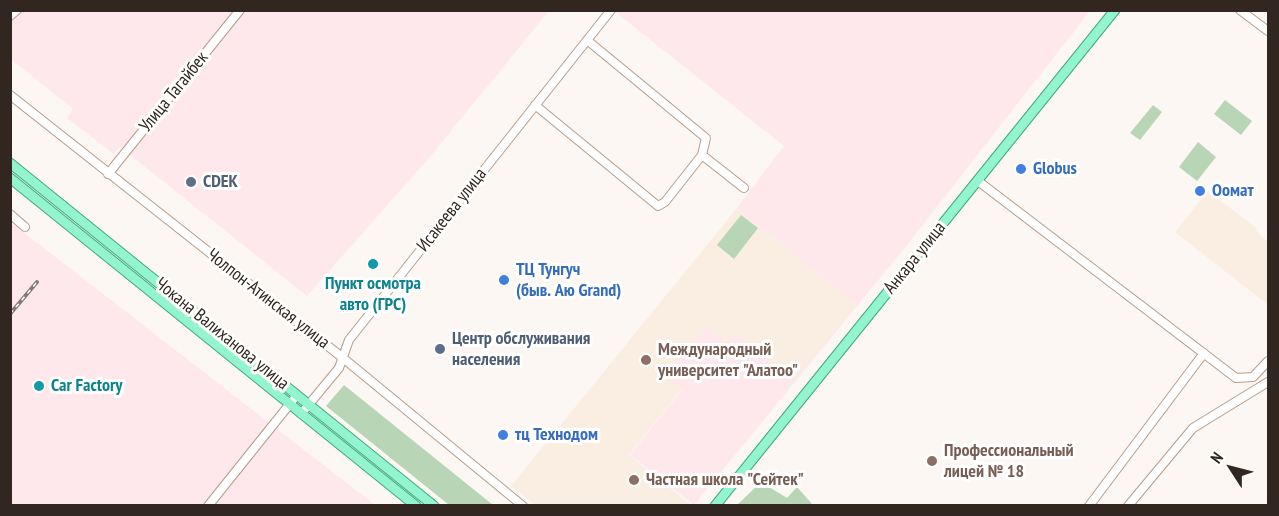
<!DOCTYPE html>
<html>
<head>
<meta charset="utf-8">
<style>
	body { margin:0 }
	#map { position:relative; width:1279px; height:516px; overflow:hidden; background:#fdf7f3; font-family:"PT Sans Narrow",sans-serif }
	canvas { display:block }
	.frame { position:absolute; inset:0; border:12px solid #322720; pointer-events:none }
	.north { position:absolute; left:1201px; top:438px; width:60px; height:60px; -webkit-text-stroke:4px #fff; paint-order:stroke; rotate:306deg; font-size:16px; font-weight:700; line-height:24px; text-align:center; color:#322720 }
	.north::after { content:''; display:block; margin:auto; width:21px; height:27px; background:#322720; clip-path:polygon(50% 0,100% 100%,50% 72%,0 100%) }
</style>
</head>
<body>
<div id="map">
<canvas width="1279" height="516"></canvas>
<div class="frame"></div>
<div class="north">N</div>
</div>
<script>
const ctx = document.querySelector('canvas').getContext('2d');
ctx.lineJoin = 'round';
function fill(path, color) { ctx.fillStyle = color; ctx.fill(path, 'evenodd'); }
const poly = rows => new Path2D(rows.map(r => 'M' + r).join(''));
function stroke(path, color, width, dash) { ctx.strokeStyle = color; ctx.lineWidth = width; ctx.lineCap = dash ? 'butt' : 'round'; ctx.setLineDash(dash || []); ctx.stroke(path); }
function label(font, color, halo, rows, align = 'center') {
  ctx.font = font + ' "PT Sans Narrow",sans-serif'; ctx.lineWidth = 6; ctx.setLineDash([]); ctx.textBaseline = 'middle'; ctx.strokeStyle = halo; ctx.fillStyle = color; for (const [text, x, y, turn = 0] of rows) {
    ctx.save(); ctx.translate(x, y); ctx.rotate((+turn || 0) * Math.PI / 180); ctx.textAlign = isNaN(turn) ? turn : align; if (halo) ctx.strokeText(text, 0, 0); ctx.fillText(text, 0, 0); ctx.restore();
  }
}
const industrial = poly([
	[10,11,549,11,428,159,307,296,120,147,114,154,67,118,73,109,11,59],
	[614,11,1090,11,903,250,694,505,630,455,682,390,666,376,706,326,736,332,856,305,737,208,784,146],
	[10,222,102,293,375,505,11,505]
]);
const built = poly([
	[1208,191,1256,228,1257,232,1268,242,1267,304,1175,232],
	[737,208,857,305,795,380,736,333,727,343,706,327,666,376,682,389,629,455,691,505,535,505,511,486]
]);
const green = poly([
	[1225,100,1252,121,1241,135,1214,114],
	[1153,105,1162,112,1140,140,1130,133],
	[1198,142,1216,157,1197,181,1179,167],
	[741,215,758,228,734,259,717,245],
	[344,385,493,505,449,505,326,406],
	[761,482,787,498,797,487,813,505,737,505]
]);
const minor = poly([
	[1240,10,1268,31],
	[10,16,17,10],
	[10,95,343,358,523,506],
	[535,105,658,206,665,202,702,155,706,138,587,40],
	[702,155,744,188],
	[108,174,240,10],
	[978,181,1236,378,1253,377,1268,361],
	[10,214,25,227],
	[301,414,339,368,349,340,611,10],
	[208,506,297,395],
	[1089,506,1204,353],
	[1128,506,1193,428,1268,382]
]);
const major = poly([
	[10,163,434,506],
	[10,178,416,506],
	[715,506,1115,10]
]);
const rail = poly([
	[10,314,37,282]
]);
const markers = [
	[1021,169,6,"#3f7fe0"],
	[191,182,6,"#5c6f8a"],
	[1200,191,6,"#3f7fe0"],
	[373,264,6,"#0f9aa8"],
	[504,280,6,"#3f7fe0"],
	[440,349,6,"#5c6f8a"],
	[646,360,6,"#8d6e63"],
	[39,386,6,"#0f9aa8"],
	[503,435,6,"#3f7fe0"],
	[932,461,6,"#8d6e63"],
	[634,480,6,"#8d6e63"]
];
const streetNames = [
	["Улица Тагайбек",174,92,-51],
	["Исакеева улица",452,210,-52],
	["Анкара улица",915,258,-51],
	["Чолпон-Атинская улица",268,299,38],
	["Чокана Валиханова улица",222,334,39]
];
const shopNames = [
	["Globus",1033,169],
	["Оомат",1212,191],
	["ТЦ Тунгуч",516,270],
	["(быв. Аю Grand)",516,291],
	["тц Технодом",515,435]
];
const serviceNames = [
	["CDEK",203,182],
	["Центр обслуживания",452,339],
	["населения",452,360]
];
const cultureNames = [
	["Пункт осмотра",373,284],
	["авто (ГРС)",373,305],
	["Car Factory",51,386,"left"]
];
const educationNames = [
	["Международный",658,350],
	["университет \"Алатоо\"",658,371],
	["Профессиональный",944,451],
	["лицей № 18",944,472],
	["Частная школа \"Сейтек\"",646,480]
];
fill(industrial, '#fee8ec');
fill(built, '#faede2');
fill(green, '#b8d6b5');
stroke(minor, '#b69c89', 10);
stroke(major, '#42a97e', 11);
stroke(minor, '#fff', 8);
stroke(major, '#92f5d0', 9);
stroke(rail, '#837a75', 4);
stroke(rail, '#fff', 1.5, [4.5]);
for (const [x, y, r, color] of markers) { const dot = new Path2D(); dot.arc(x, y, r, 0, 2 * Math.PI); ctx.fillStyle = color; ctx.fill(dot); stroke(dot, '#fff', 2); }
label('18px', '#322720', '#fff', streetNames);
label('bold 18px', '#366cbe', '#fff', shopNames, 'left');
label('bold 18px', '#4e5e75', '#fff', serviceNames, 'left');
label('bold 18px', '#0d838f', '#fff', cultureNames);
label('bold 18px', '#785e54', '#fff', educationNames, 'left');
</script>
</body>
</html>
